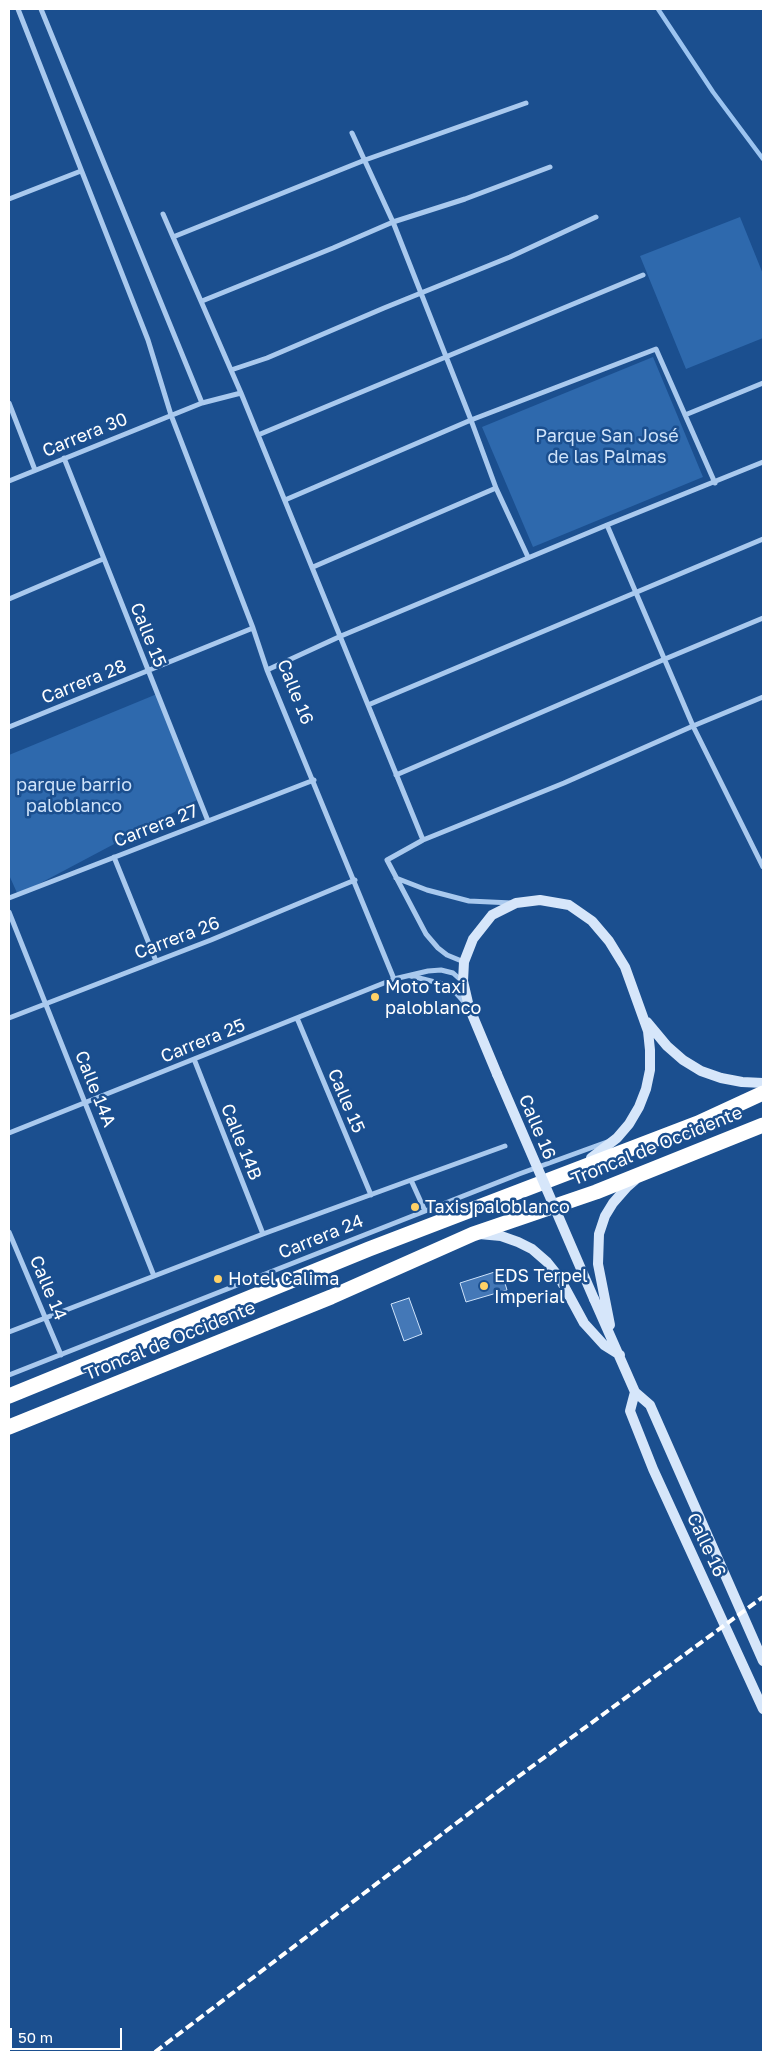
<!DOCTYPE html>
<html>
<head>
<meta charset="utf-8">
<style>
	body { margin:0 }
	#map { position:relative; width:772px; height:2061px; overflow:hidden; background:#1b4f8f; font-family:"Golos Text",sans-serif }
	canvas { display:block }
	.frame { position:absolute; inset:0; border:10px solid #fff; pointer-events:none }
	.scale { position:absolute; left:10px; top:2028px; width:112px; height:22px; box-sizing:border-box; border:2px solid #fff; border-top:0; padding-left:6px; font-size:15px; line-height:18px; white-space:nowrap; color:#fff; -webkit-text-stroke:4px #1b4f8f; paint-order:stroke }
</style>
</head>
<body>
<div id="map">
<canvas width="772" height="2061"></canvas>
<div class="frame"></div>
<div class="scale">50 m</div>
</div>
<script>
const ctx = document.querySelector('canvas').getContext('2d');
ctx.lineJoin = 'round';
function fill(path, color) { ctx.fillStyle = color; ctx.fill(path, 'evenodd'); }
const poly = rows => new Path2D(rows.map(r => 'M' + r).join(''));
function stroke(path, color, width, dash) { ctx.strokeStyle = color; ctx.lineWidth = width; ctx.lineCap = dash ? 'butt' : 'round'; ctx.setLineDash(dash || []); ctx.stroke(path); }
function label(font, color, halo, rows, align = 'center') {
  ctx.font = font + ' "Golos Text",sans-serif'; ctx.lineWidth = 5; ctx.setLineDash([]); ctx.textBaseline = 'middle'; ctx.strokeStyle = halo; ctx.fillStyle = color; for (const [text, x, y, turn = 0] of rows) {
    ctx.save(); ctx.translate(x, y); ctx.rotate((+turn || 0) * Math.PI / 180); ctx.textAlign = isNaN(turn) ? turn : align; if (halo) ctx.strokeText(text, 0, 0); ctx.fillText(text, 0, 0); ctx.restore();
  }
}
const green = poly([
	[740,217,763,274,763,338,686,369,640,256],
	[653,357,703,477,533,547,482,427],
	[157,694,199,799,18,895,9,875,9,755]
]);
const stream = poly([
	[658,9,713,92,763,159]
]);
const building = poly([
	[501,1270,507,1290,466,1302,460,1283,501,1270],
	[409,1298,422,1334,404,1341,391,1304,409,1298]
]);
const street = poly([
	[18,9,148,340,171,415,253,628,267,670,394,979],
	[41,9,202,403],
	[352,133,393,222,471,420,496,488,528,557],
	[9,199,81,171],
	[163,214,241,393,423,840],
	[173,237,365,160,526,103],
	[202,301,333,248,393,222,465,199,550,167],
	[231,370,267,358,384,308,510,257,596,217],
	[9,403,35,470],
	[685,415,763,383],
	[258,435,643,275],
	[64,458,208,821],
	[9,481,202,403,241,393],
	[285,500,471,420,656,349,715,483],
	[607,525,763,462],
	[313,567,496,488],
	[9,599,103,559],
	[267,670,341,636,607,525,693,726,763,867],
	[368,705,763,539],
	[9,727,253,628],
	[396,775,665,659,763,618],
	[114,857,156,961],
	[396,878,427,890,469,901,512,903],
	[9,898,314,780],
	[9,912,154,1276],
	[464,962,447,955,438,948,426,934,387,860,423,840,564,783,693,726,763,697],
	[411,976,443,984,456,993,466,1004],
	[9,1018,211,940,355,880],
	[297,1018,371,1195],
	[194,1059,263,1234],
	[9,1133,394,979,428,971,441,970,453,973,462,981],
	[411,1180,505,1146],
	[9,1232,61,1355],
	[9,1332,263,1234,411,1180,425,1211],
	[9,1375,519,1174,607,1142]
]);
const secondary = poly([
	[647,1022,667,1046,683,1060,701,1071,721,1078,742,1082,763,1083],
	[497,1074,469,1007,463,981,464,962,473,939,492,915,516,903,540,900,569,905,592,921,609,941,625,967,648,1031,650,1050,650,1070,646,1089,639,1107,629,1124,617,1138,591,1158],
	[479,1234,501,1236,518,1242,532,1249,547,1262,559,1277,584,1323,604,1345,620,1355],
	[594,1299,635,1392,650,1405,763,1661],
	[610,1325,598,1264,599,1234,605,1216,613,1203,627,1187,635,1180],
	[635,1392,630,1411,653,1469,763,1709]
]);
const highway = poly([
	[9,1396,369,1249,698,1123,763,1093],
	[9,1427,331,1297,473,1234,596,1192,763,1125]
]);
const rail = poly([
	[155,2052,500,1790,763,1597]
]);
const secondaryBridge = poly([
	[497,1074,594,1299]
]);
const markers = [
	[375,997,5,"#ffd166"],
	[415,1207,5,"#ffd166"],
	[218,1279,5,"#ffd166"],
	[484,1286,5,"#ffd166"]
];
const streetNames = [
	["Carrera 30",85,435,-22],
	["Calle 15",148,635,68],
	["Carrera 28",84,682,-22],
	["Calle 16",295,692,68],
	["Carrera 27",156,826,-21],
	["Carrera 26",177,938,-21],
	["Carrera 25",203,1041,-22],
	["Calle 14A",95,1089,68],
	["Calle 15",346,1101,67],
	["Calle 16",537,1127,67],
	["Calle 14B",241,1142,68],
	["Troncal de Occidente",657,1146,-22],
	["Carrera 24",321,1237,-22],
	["Calle 14",48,1288,67],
	["Troncal de Occidente",170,1341,-22],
	["Calle 16",706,1545,65]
];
const parkNames = [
	["Parque San José",607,436],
	["de las Palmas",607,457],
	["parque barrio",74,785],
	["paloblanco",74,806]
];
const poiNames = [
	["Moto taxi",385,987],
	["paloblanco",385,1008],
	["Taxis paloblanco",425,1207],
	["EDS Terpel",494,1276],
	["Imperial",494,1297],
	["Hotel Calima",228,1279]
];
fill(green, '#2e69ad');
stroke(stream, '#9cc4f0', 4.5);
fill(building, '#4478b7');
stroke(building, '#cfe3fa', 1);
stroke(street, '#a9c9ee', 5);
stroke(secondary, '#d6e6fa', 10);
stroke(highway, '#fff', 15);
stroke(rail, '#fff', 4, [9, 4]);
stroke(secondaryBridge, '#d6e6fa', 10);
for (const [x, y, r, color] of markers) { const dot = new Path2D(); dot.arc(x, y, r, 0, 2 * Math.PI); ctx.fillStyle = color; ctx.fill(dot); stroke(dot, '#1b4f8f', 2); }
label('18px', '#fff', '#1b4f8f', streetNames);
label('18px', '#cfe3fa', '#1b4f8f', parkNames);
label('18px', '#fff', '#1b4f8f', poiNames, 'left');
</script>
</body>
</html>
